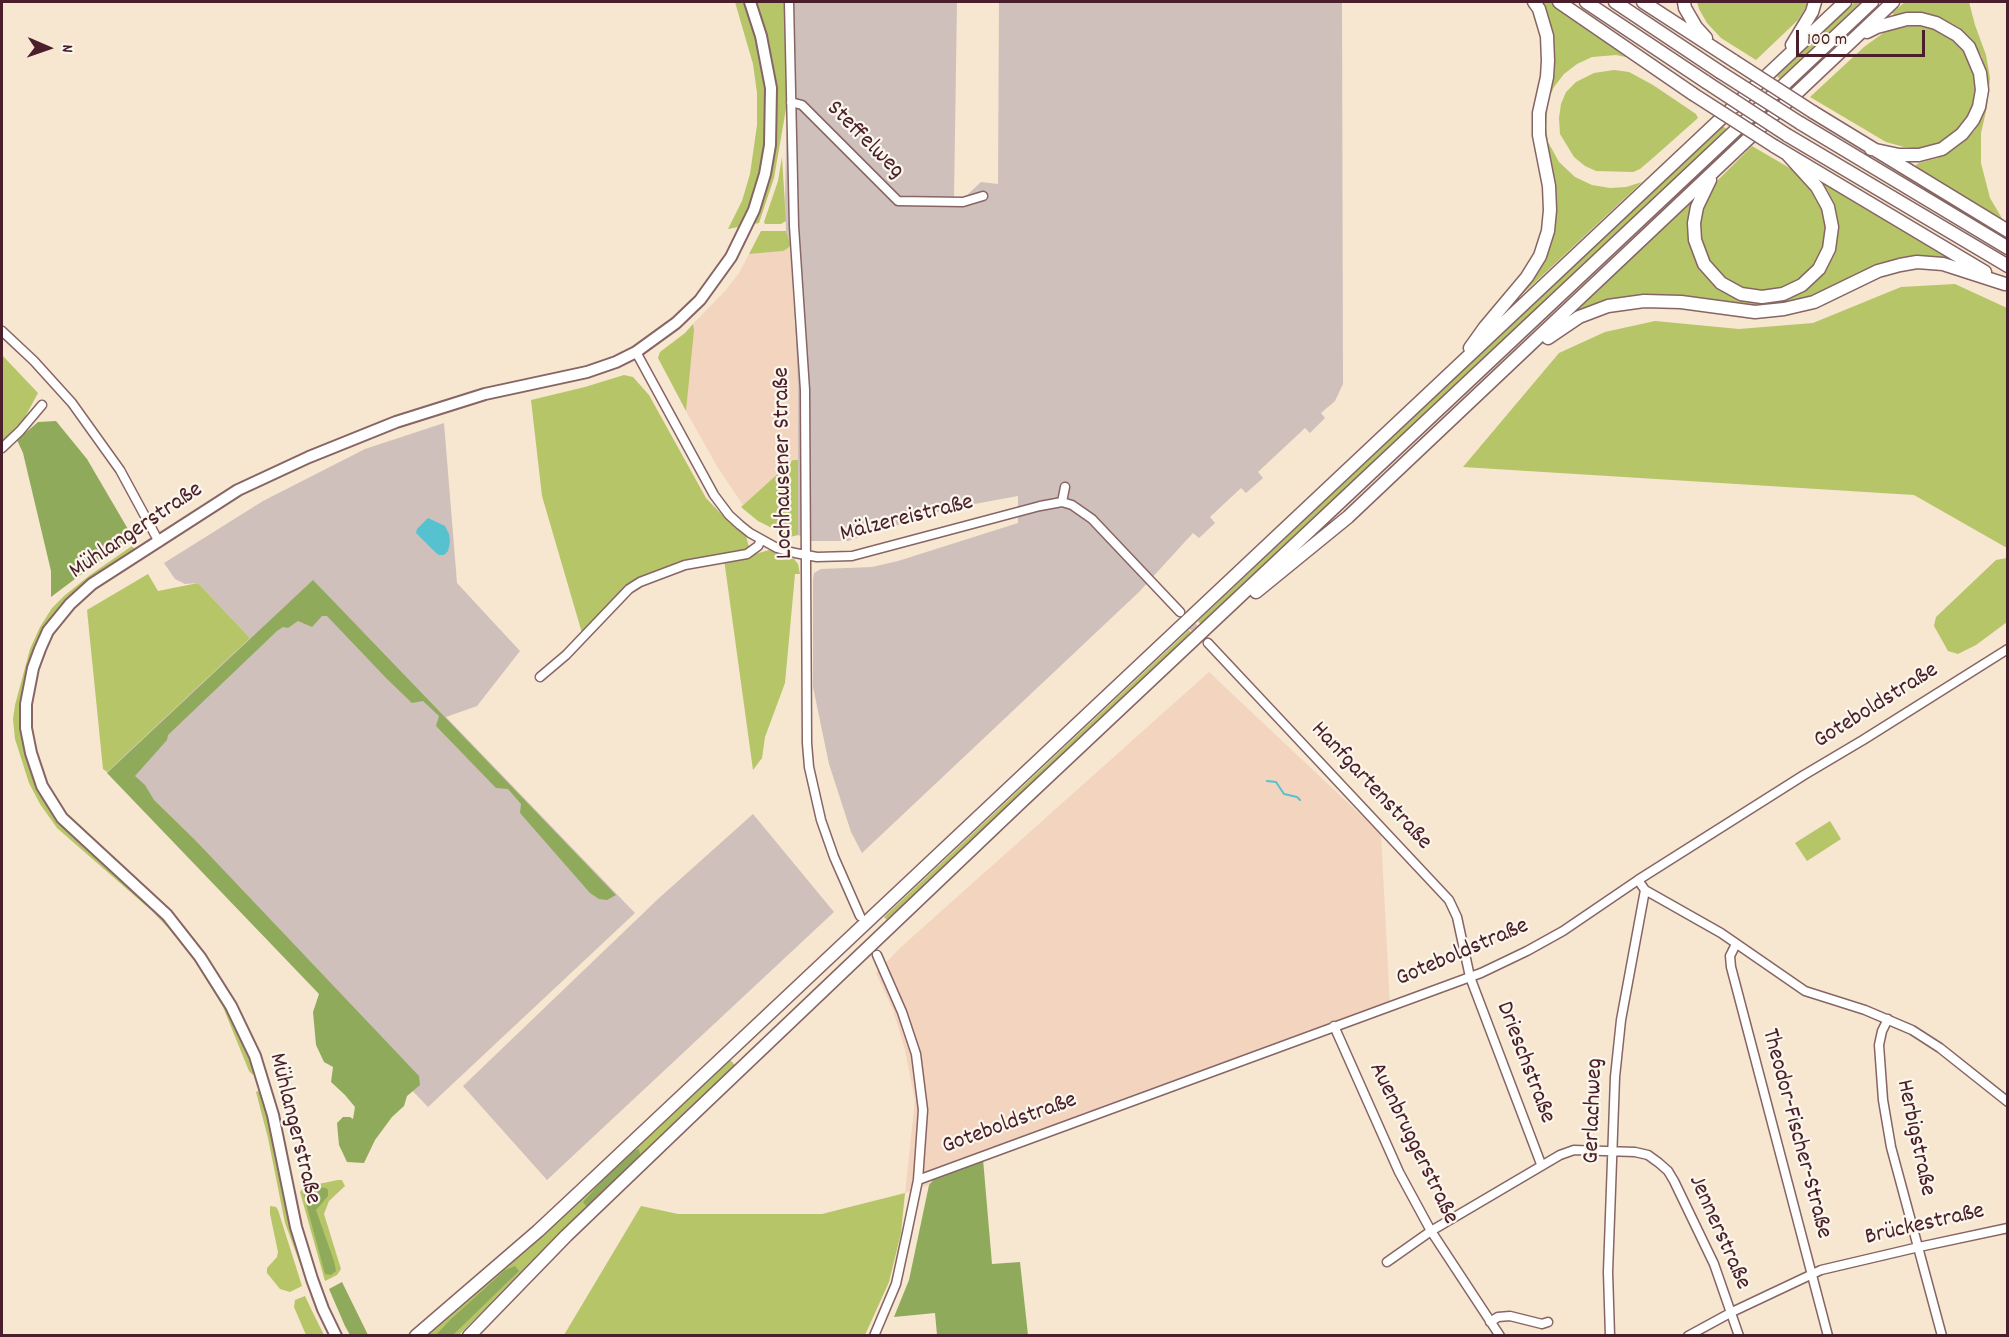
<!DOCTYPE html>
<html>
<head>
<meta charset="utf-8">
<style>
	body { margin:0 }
	#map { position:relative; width:2009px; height:1337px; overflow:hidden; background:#f7e6d0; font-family:Dekko,sans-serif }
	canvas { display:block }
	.frame { position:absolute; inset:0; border:3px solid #4a1f2b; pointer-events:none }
	.north { position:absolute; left:18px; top:18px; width:60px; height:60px; -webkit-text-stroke:4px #fbf7ec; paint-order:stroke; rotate:92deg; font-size:16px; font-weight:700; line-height:24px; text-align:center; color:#4a1f2b }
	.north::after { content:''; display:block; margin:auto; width:21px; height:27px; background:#4a1f2b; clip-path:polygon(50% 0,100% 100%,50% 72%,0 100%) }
	.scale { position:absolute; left:1796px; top:30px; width:129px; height:27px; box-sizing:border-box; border:3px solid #4a1f2b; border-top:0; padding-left:8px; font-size:18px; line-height:21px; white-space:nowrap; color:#4a1f2b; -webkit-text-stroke:4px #fbf7ec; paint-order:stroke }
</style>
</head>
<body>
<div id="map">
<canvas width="2009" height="1337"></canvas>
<div class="frame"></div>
<div class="north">N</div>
<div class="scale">100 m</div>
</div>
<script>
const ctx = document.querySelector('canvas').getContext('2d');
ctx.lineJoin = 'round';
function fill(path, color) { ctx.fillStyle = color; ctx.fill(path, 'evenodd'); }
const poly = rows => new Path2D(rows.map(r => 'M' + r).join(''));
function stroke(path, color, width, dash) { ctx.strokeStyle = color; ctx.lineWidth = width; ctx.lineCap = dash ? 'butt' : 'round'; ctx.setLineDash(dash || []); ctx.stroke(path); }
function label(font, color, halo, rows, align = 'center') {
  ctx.font = font + ' Dekko,sans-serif'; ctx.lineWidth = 4.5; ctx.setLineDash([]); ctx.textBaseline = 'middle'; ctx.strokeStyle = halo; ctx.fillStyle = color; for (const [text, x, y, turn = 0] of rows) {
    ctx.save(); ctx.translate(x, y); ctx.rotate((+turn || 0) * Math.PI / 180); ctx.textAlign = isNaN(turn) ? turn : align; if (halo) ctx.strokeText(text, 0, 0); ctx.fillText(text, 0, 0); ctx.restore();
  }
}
const built = poly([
	[791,245,798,389,798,460,793,460,743,505,718,468,686,411,693,324,725,291,739,273,749,254,783,251,787,249],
	[1209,672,1381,834,1390,1007,1097,1119,983,1159,936,1177,929,1185,905,1193,915,1101,905,1050,893,1010,876,973,900,948]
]);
const industrial = poly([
	[785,2,957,2,954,197,965,197,981,182,998,184,999,2,1342,2,1343,384,1335,401,1321,413,1325,418,1310,433,1305,428,1258,472,1263,478,1246,493,1241,488,1210,517,1215,523,1199,538,1193,533,1139,592,862,853,851,832,829,764,813,687,813,580,814,573,821,569,872,567,898,561,1018,523,1018,496,947,509,848,541,812,541,798,535,798,389,793,277,791,245,786,231,785,198,787,103],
	[444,423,457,583,520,651,477,706,446,717,635,913,428,1107,107,772,250,638,198,583,185,584,175,579,164,563,263,501,365,449],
	[753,814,834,912,547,1180,463,1086,658,899]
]);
const green = poly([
	[735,2,785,2,787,103,774,178,759,223,728,229,742,201,750,174,757,125,757,93,753,64],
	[1538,2,1551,2,1635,59,1616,55,1592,57,1577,64,1564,74,1554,87,1548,100,1546,127,1548,142,1559,162,1575,177,1592,185,1610,188,1626,187,1642,182,1513,303,1549,241,1544,128,1546,100],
	[1697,2,1809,2,1798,20,1756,60,1721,38,1707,23,1699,9],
	[1855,2,1862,2,1780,79,1777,76],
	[1905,2,1969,2,1975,25,1986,55,1990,78,1987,107,1981,133,1981,163,1990,198,2003,220,1916,169,1916,165,1919,163,1938,158,1954,149,1966,140,1975,130,1986,104,1988,85,1982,57,1975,45,1960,28,1942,18,1920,13,1894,15,1892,13],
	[1914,25,1936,29,1957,42,1966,53,1975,78,1975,97,1970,115,1958,132,1942,143,1920,149,1904,147,1886,142,1810,97,1864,47,1886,31],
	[1614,70,1629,72,1653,85,1696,114,1698,118,1654,157,1640,169,1633,172,1596,171,1585,166,1574,157,1560,134,1559,118,1561,104,1566,92,1576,82,1594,73],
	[1722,126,1727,129,1201,625,1198,621],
	[1752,146,1793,170,1808,182,1823,206,1827,228,1826,240,1821,255,1813,268,1803,278,1791,286,1776,290,1760,292,1744,289,1727,282,1712,267,1699,240,1699,221,1702,206,1709,192,1718,180],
	[782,157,786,221,781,224,765,224,764,222,778,181],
	[1820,180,1953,259,1953,261,1932,258,1790,303,1748,306,1688,298,1581,312,1578,310,1694,198,1700,268,1713,283,1722,290,1768,302,1788,298,1804,291,1823,272,1834,251,1838,236,1836,212,1828,191],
	[761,231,786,231,791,245,787,249,783,251,749,254],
	[1955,284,2007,308,2007,548,1914,495,1463,467,1559,353,1605,332,1655,321,1739,329,1813,323,1901,287],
	[693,324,694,330,686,411,658,358,660,352,685,333],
	[2,355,38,393,24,419,2,442],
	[624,375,633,377,649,395,706,498,726,519,746,536,749,547,736,553,724,553,677,563,649,574,628,586,582,633,542,496,531,400,585,387],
	[793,460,798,460,798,535,790,537,758,521,741,507],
	[132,546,136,551,45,627,21,730,26,757,33,778,45,800,62,824,154,909,195,958,219,993,241,1034,255,1071,253,1075,249,1071,223,1007,194,960,169,929,152,911,57,828,40,804,29,783,15,739,13,719,15,705,30,649,40,627,52,608,64,596,90,575],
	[769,550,794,559,798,564,800,574,795,574,785,683,765,737,762,758,753,770,724,559,752,555],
	[2007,558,2007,622,1976,645,1958,654,1948,651,1934,626,1936,617,1996,560],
	[148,574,158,591,198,583,250,638,107,772,103,769,87,610],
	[1189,630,1192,634,888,921,884,917],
	[1830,821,1841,839,1807,861,1795,843],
	[729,1059,737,1067,516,1277,459,1335,428,1335,427,1333],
	[258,1091,263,1097,269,1118,284,1197,307,1283,285,1223,268,1138,256,1092],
	[338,1180,342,1180,345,1186,329,1201,324,1214,341,1269,337,1275,325,1281,300,1192,304,1187],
	[905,1193,901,1233,889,1282,865,1335,564,1335,641,1206,678,1214,822,1214],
	[270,1206,276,1207,278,1210,302,1286,290,1292,280,1289,267,1273,267,1268,277,1257,278,1252,270,1214],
	[305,1296,313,1313,324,1335,306,1335,294,1307,295,1300]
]);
const forest = poly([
	[56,421,87,459,132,536,51,597,51,571,23,453,17,440,38,422],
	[313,580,616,895,607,900,599,899,590,893,520,813,521,804,508,789,496,788,436,726,439,716,423,701,412,703,387,679,327,616,322,616,312,627,298,621,288,628,283,627,277,631,168,735,167,740,135,776,145,785,154,800,196,841,419,1076,420,1085,407,1096,404,1106,392,1117,375,1140,364,1163,347,1162,339,1145,337,1123,343,1117,350,1117,353,1119,355,1107,345,1095,331,1082,333,1067,324,1062,316,1045,313,1012,319,994,107,773],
	[639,1149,640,1155,589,1205,586,1206,583,1202,609,1173,634,1151],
	[983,1159,992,1264,1020,1262,1028,1335,937,1335,935,1313,894,1317,909,1280,929,1185,936,1177],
	[319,1187,326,1188,328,1190,328,1196,316,1210,334,1261,336,1271,331,1275,325,1274,304,1196,307,1189],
	[515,1266,519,1271,453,1335,436,1335,450,1320,505,1270],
	[342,1282,368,1335,350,1335,345,1326,329,1289]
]);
const water = poly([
	[428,518,445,526,449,534,450,542,448,551,444,555,439,555,435,552,416,533,417,529]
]);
const stream = poly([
	[1267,781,1276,782,1284,794,1297,797,1300,800]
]);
const minorTunnel = poly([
	[1184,617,1208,643]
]);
const minor = poly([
	[789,2,794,226,805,390,807,743,809,767,821,820,834,857,860,916],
	[791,102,802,105,898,201,963,202,983,196],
	[2,331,34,361,72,403,120,470,159,542],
	[636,352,714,495,729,515,740,525,750,533,777,548,795,553,817,557,852,556,1040,506,1062,502,1072,505,1092,519,1180,612],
	[2,448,20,431,42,405],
	[1062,502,1065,487],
	[1208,643,1449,900,1457,917,1470,977,1541,1164],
	[540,677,566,655,629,589,640,582,685,565,747,554,758,546,761,540],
	[1638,880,1645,890,1721,933,1805,991,1865,1010,1912,1030,1940,1048,2008,1102],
	[1736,944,1730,956,1731,967,1828,1336],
	[1888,1019,1882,1031,1879,1045,1883,1100,1891,1147,1942,1336],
	[1334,1026,1399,1172,1431,1231,1500,1336],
	[918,1180,1481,973,1527,951,1563,931,1638,880,1804,775,1863,740,2008,649],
	[1387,1262,1431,1231,1560,1155,1574,1150,1635,1152,1648,1155,1659,1163,1668,1171,1674,1181,1714,1264,1739,1336],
	[1490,1322,1498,1317,1510,1316,1542,1324,1548,1322],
	[874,1336,896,1284,907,1233,918,1180,923,1110,916,1054,902,1012,877,955],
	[1610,1336,1608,1272,1615,1077,1621,1020,1645,890],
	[1688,1336,1732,1312,1821,1270,1919,1247,2008,1228]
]);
const major = poly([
	[336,1336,323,1309,312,1279,296,1227,273,1115,255,1056,231,1006,200,957,167,915,62,818,42,786,31,753,26,728,26,704,33,668,40,649,48,631,70,604,92,584,238,490,309,457,396,422,485,394,587,372,616,362,636,352,676,323,700,300,731,257,754,210,765,174,770,145,771,88,761,36,750,2]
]);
const highway = poly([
	[1559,2,1693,94],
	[1586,2,1706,82],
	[1615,2,1720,72],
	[1643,2,1734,61],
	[1684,2,1685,8,1696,27,1706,38],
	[1867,32,1877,27,1907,19,1921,19,1936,23,1957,35,1969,47,1980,73,1982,90,1979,107,1973,120,1962,134,1942,149,1919,155,1899,155,1871,149],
	[1792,45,1812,12,1815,2],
	[1813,112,2008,231],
	[1800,123,2008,248],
	[1787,135,2008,266],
	[1774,146,1985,272],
	[1710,180,1697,207,1694,223,1695,240,1704,264,1721,283,1741,294,1762,297,1783,294,1802,285,1819,269,1829,249,1832,227,1828,207,1817,187,1787,154],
	[1548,338,1579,317,1608,306,1644,301,1681,302,1755,312,1784,309,1814,302,1878,271,1900,265,1917,262,1943,264,2005,284],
	[1470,348,1485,327,1527,277,1540,256,1548,231,1550,210,1549,186,1539,135,1539,113,1547,77,1548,61,1547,36,1539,9,1534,2],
	[1256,592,1348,517,1893,2],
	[416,1336,538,1231,584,1188,1845,2],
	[469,1336,566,1236,687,1120,1019,804,1872,2]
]);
const highwayBridge = poly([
	[1734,61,1813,112],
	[1720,72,1800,123],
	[1706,82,1787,135],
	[1693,94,1774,146]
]);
const streetNames = [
	["Steffelweg",864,141,45],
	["Lochhausener Straße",785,463,-91],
	["Mälzereistraße",907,520,-14],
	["Mühlangerstraße",137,532,-34],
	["Goteboldstraße",1877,707,-32],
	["Hanfgartenstraße",1370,787,47],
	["Goteboldstraße",1463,954,-23],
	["Drieschstraße",1524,1063,69],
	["Gerlachweg",1595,1111,-88],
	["Goteboldstraße",1010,1125,-20],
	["Mühlangerstraße",293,1129,76],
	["Theodor-Fischer-Straße",1795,1134,75],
	["Herbigstraße",1914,1138,78],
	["Auenbruggerstraße",1412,1144,64],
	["Brückestraße",1925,1226,-13],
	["Jennerstraße",1718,1233,66]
];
fill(built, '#f3d4bf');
fill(industrial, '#cfc0bb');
fill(green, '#b6c567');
fill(forest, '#90aa5c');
fill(water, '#56c2cf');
stroke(stream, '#56c2cf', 2);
stroke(minorTunnel, '#d4beaf', 8, [8, 4]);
stroke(minor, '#876565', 11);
stroke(major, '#876565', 14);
stroke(highway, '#876565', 15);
stroke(minor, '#fff', 8);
stroke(major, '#fff', 10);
stroke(highway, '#fff', 12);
stroke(highwayBridge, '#876565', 15, []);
stroke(highwayBridge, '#fff', 12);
label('24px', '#4a1f2b', '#fbf7ec', streetNames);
</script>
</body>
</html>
